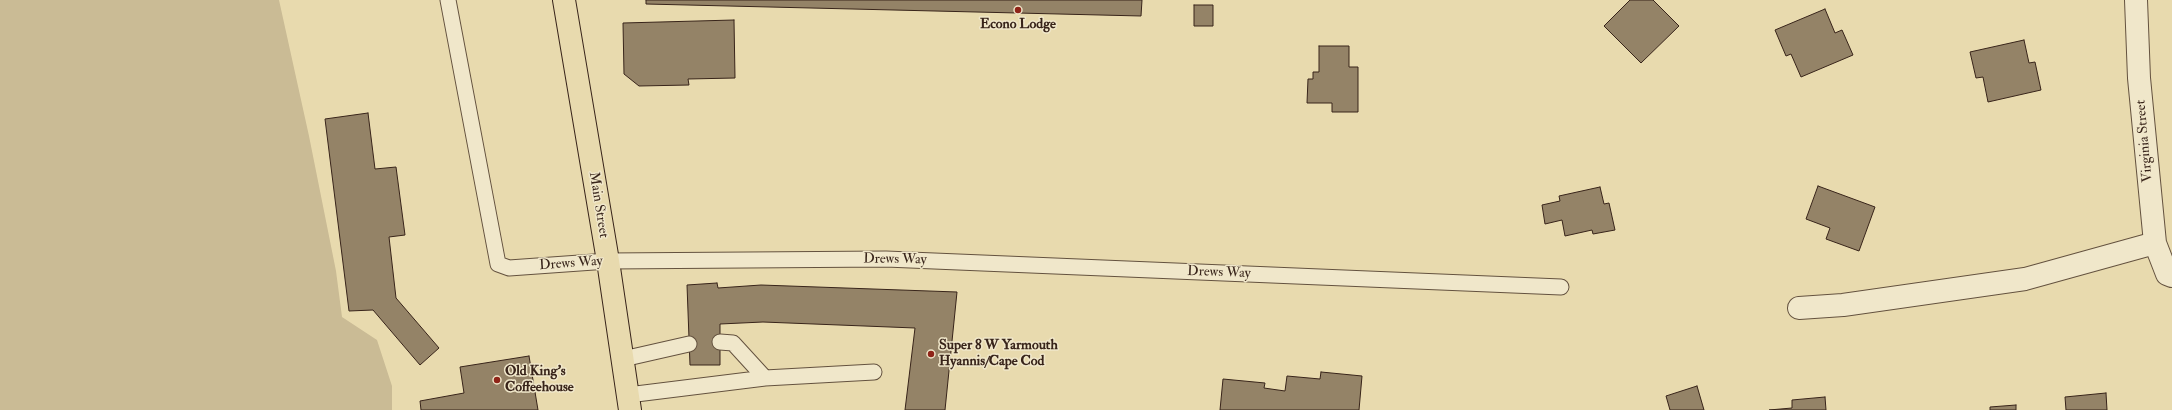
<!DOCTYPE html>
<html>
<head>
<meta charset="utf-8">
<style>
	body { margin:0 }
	canvas { display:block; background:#e8daae }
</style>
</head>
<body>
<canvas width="2172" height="410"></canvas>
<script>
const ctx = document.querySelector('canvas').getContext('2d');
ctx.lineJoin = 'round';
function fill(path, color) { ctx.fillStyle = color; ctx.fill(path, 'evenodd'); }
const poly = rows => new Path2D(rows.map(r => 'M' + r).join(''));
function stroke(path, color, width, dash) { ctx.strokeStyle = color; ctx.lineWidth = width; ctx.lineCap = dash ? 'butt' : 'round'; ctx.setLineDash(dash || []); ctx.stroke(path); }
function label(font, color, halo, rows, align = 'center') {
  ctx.font = font + ' "IM FELL Double Pica",serif'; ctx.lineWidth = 3; ctx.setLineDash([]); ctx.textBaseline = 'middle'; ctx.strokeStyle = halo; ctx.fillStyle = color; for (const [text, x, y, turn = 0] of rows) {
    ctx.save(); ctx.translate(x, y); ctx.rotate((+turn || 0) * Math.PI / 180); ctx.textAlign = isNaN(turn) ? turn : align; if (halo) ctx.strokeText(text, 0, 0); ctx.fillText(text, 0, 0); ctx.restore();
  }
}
const green = poly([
	[0,0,279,0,309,136,336,271,342,317,377,340,392,386,392,410,0,410]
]);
const building = poly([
	[646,0,1142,0,1141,16,646,4,646,0],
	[1630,0,1653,0,1679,26,1641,63,1604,26,1630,0],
	[1194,5,1213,5,1213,26,1194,26,1194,5],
	[1825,9,1835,33,1842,30,1853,55,1801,77,1791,54,1786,56,1775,30,1825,9],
	[734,20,735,78,688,79,689,85,639,86,624,74,623,23,734,20],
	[2024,40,2029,63,2035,62,2041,90,1988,102,1983,77,1976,78,1970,52,2024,40],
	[1319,46,1349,46,1349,67,1358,67,1358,112,1332,112,1332,103,1307,103,1308,79,1313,79,1313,72,1319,72,1319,46],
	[368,113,375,169,396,167,405,235,389,237,396,298,439,348,420,365,373,310,349,311,325,119,368,113],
	[1818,186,1875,207,1859,251,1826,239,1830,228,1806,219,1818,186],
	[1600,187,1604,204,1609,203,1615,230,1593,234,1592,230,1565,236,1562,220,1545,224,1542,205,1560,201,1559,196,1600,187],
	[717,283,718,288,761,285,957,292,945,410,905,410,915,328,763,322,720,324,720,365,690,365,687,285,717,283],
	[529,356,538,410,421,410,420,401,464,393,460,367,529,356],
	[1321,372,1362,376,1359,410,1220,410,1223,379,1265,383,1264,388,1285,391,1287,376,1320,379,1321,372],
	[1697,386,1704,410,1670,410,1666,396,1697,386],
	[2106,393,2107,410,2066,410,2065,397,2106,393],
	[1825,397,1826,410,1769,410,1792,408,1792,400,1825,397],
	[2016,405,2016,410,1990,410,1990,407,2016,405]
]);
const service = poly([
	[448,0,498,264,509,268,608,261,886,259,1561,287],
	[720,342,733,343,765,378],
	[623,359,689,344],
	[628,395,765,378,874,372]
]);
const minor = poly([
	[2136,0,2139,78,2155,243,2167,274,2172,276],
	[1799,308,1843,305,2025,279,2155,243]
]);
const primary = poly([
	[564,0,608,261,630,410]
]);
const markers = [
	[1018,10,4,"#8f2418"],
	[931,354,4,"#8f2418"],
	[497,380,4,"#8f2418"]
];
const poiNames = [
	["Econo Lodge",1018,25,"center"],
	["Super 8 W Yarmouth",939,346],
	["Hyannis/Cape Cod",939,362],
	["Old King's",505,372],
	["Coffeehouse",505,388]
];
const streetNames = [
	["Virginia Street",2145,141,-95],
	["Main Street",598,205,81],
	["Drews Way",895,260,1],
	["Drews Way",571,264,-4],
	["Drews Way",1219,273,2]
];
fill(green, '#cabb95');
fill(building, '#948367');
stroke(building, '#38241a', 1);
stroke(service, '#64523f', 17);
stroke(minor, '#64523f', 24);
stroke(primary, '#38241a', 24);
stroke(service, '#f0e7ca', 15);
stroke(minor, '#f0e7ca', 22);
stroke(primary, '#e8daae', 22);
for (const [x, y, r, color] of markers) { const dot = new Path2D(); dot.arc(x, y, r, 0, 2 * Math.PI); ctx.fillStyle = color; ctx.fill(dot); stroke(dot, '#f0e7ca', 1.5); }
label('bold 14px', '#38241a', '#f0e7ca', poiNames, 'left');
label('14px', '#38241a', '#f0e7ca', streetNames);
</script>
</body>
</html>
